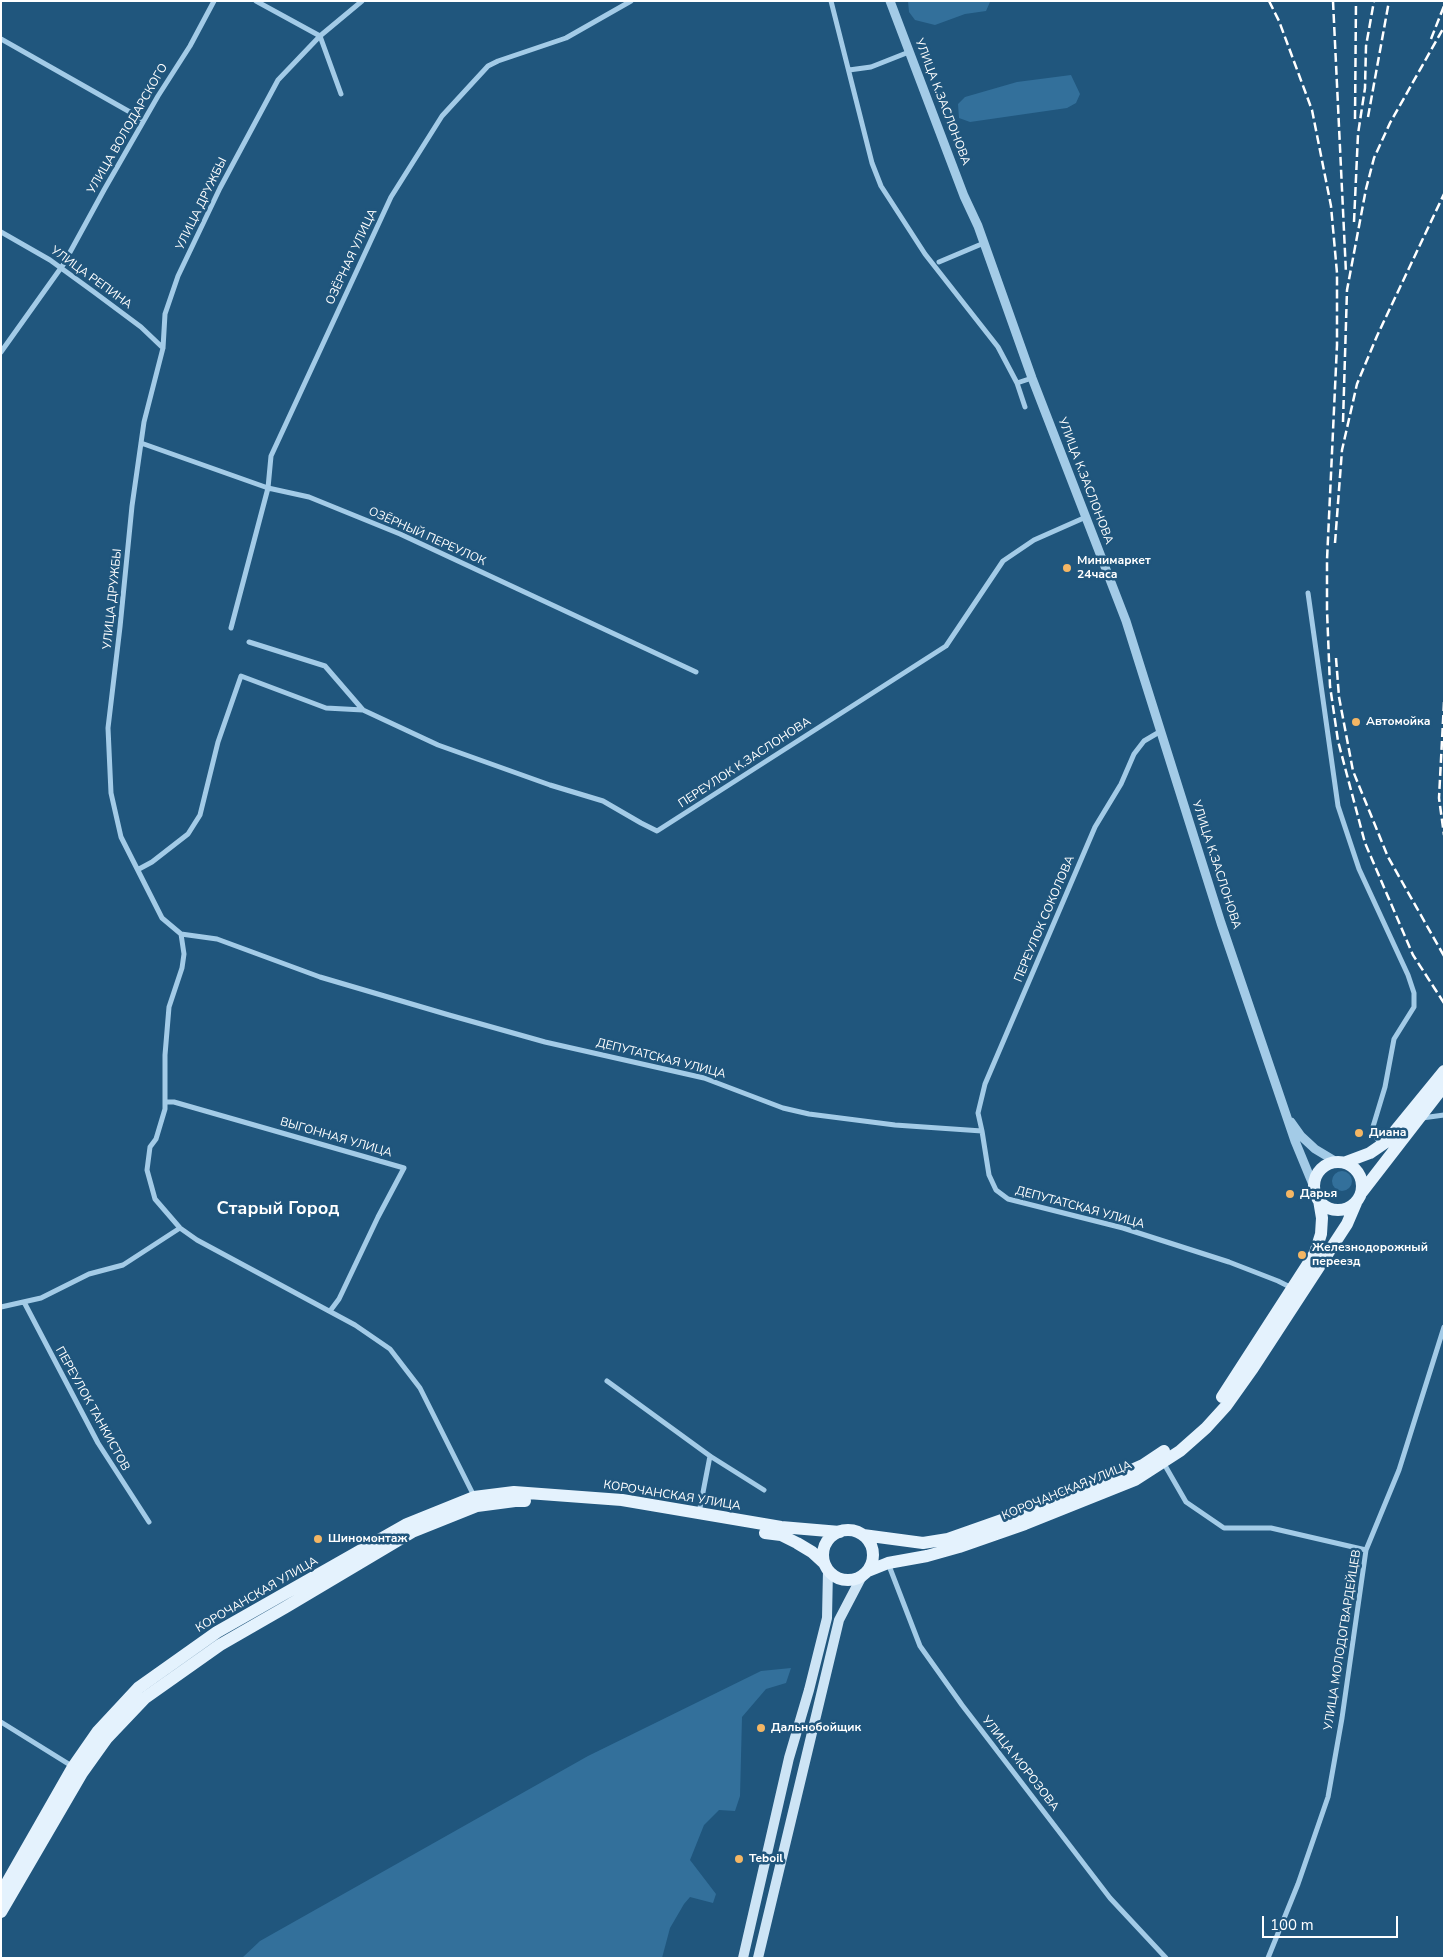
<!DOCTYPE html>
<html>
<head>
<meta charset="utf-8">
<style>
	body { margin:0 }
	#map { position:relative; width:1445px; height:1959px; overflow:hidden; background:#20567d; font-family:"Nunito Sans",sans-serif }
	canvas { display:block }
	.frame { position:absolute; inset:0; border:2px solid #fff; pointer-events:none }
	.scale { position:absolute; left:1262px; top:1916px; width:136px; height:22px; box-sizing:border-box; border:2px solid #fff; border-top:0; padding-left:6px; font-size:15px; line-height:18px; white-space:nowrap; color:#fff; -webkit-text-stroke:4px #20567d; paint-order:stroke }
</style>
</head>
<body>
<div id="map">
<canvas width="1445" height="1959"></canvas>
<div class="frame"></div>
<div class="scale">100 m</div>
</div>
<script>
const ctx = document.querySelector('canvas').getContext('2d');
ctx.lineJoin = 'round';
function fill(path, color) { ctx.fillStyle = color; ctx.fill(path, 'evenodd'); }
const poly = rows => new Path2D(rows.map(r => 'M' + r).join(''));
function stroke(path, color, width, dash) { ctx.strokeStyle = color; ctx.lineWidth = width; ctx.lineCap = dash ? 'butt' : 'round'; ctx.setLineDash(dash || []); ctx.stroke(path); }
function label(font, color, halo, rows, align = 'center') {
  ctx.font = font + ' "Nunito Sans",sans-serif'; ctx.lineWidth = 5; ctx.setLineDash([]); ctx.textBaseline = 'middle'; ctx.strokeStyle = halo; ctx.fillStyle = color; for (const [text, x, y, turn = 0] of rows) {
    ctx.save(); ctx.translate(x, y); ctx.rotate((+turn || 0) * Math.PI / 180); ctx.textAlign = isNaN(turn) ? turn : align; if (halo) ctx.strokeText(text, 0, 0); ctx.fillText(text, 0, 0); ctx.restore();
  }
}
const green = poly([
	[908,1,990,1,990,2,986,11,965,14,935,25,915,20,909,12],
	[1071,75,1080,94,1076,103,1067,108,970,122,959,118,958,104,965,97,1017,82],
	'1332 1181a10 10 0 1 1 20 0a10 10 0 1 1-20 0Z',
	[791,1668,786,1683,766,1689,742,1717,740,1796,735,1811,719,1810,704,1825,690,1860,716,1894,713,1903,690,1897,684,1904,670,1928,662,1958,242,1958,260,1941,588,1756,761,1671]
]);
const minor = poly([
	[256,1,320,36,341,94],
	[362,1,320,36,278,80,220,188,178,276,165,314,163,348,144,422,132,506,120,627,108,728,111,793,121,837,162,918,181,934,184,954,182,968,169,1007,165,1055,165,1109,156,1139,150,1147,147,1170,155,1199,180,1228,197,1240,355,1325,390,1349,420,1388,474,1496],
	[831,1,872,163,881,186,925,254,998,347,1017,383,1025,407],
	[1,39,144,120],
	[849,70,871,67,909,52],
	[1,232,50,260,94,292,141,327,163,348],
	[939,262,984,243],
	[1,352,63,265,104,190,158,96,190,46,214,1],
	[1017,383,1032,378],
	[141,443,268,488,309,497,400,534,696,672],
	[1308,593,1338,806,1359,869,1408,975,1414,993,1414,1007,1394,1039,1385,1087,1372,1130,1381,1145],
	[231,628,268,488,271,456,391,197,442,116,488,66,498,61,566,38,631,1],
	[249,642,325,666,363,710,438,745,550,785,603,801,641,823,657,831,946,646,1003,561,1034,540,1086,517],
	[139,869,152,862,188,834,200,815,218,742,241,676,326,708,363,710],
	[181,934,217,939,320,977,449,1015,545,1042,704,1078,783,1108,809,1114,895,1125,982,1131,989,1175,996,1190,1008,1199,1123,1228,1229,1262,1278,1281,1292,1288],
	[165,1102,174,1102,404,1168,378,1217,339,1299,330,1311],
	[1422,1118,1444,1115],
	[982,1131,978,1113,985,1084,1095,827,1121,784,1134,754,1144,741,1161,731],
	[24,1302,98,1443,149,1522],
	[1,1307,41,1298,89,1274,123,1265,180,1228],
	[607,1381,710,1456,764,1490],
	[1163,1462,1186,1502,1224,1528,1271,1528,1366,1550],
	[699,1513,710,1456],
	[888,1563,920,1646,962,1705,1110,1898,1166,1958],
	[1,1722,72,1766],
	[1268,1958,1298,1884,1328,1797,1342,1718,1366,1550,1399,1470,1444,1327]
]);
const tertiary = poly([
	[890,1,964,196,978,226,1032,378,1126,621,1221,923,1295,1141,1314,1187],
	[1291,1122,1301,1136,1315,1149,1335,1161]
]);
const secondary = poly([
	[743,1958,789,1758,809,1690,827,1618,828,1570],
	[758,1958,839,1620,862,1576]
]);
const primary = poly([
	'1314 1186a24 24 0 1 1 48 0a24 24 0 1 1-48 0Z',
	[1346,1162,1370,1153,1386,1142,1444,1071],
	[1362,1192,1444,1086],
	[1222,1397,1315,1253,1321,1234,1322,1218,1319,1200],
	'823 1555a25 25 0 1 1 50 0a25 25 0 1 1-50 0Z',
	[765,1533,781,1535,797,1543,812,1552,824,1563],
	[863,1535,923,1543,948,1539,1019,1514,1116,1477,1143,1465,1164,1451],
	[868,1571,888,1563,927,1556,959,1547,1025,1524,1135,1480,1180,1451,1206,1428,1226,1406,1253,1368,1347,1224,1356,1203],
	[1,1893,73,1767,98,1731,138,1688,217,1632,407,1524,474,1497,514,1492,622,1500,781,1527,840,1532],
	[1,1912,82,1773,107,1738,145,1698,220,1645,286,1607,412,1532,477,1506,515,1501,525,1501]
]);
const rail = poly([
	[1269,1,1279,21,1312,110,1331,206,1337,273,1337,345,1327,560,1327,610,1330,686,1338,741,1365,843,1413,955,1444,1003],
	[1333,1,1346,273],
	[1431,39,1444,6],
	[1368,117,1389,1],
	[1355,119,1356,1],
	[1354,222,1358,134,1365,88,1366,46,1374,1],
	[1343,422,1347,290,1366,189,1374,158,1390,123,1444,27],
	[1335,543,1342,450,1357,384,1377,336,1444,194],
	[1336,658,1339,697,1353,771,1388,857,1444,956],
	[1444,702,1439,798,1444,835]
]);
const markers = [
	[1067,568,5,"#f4b664"],
	[1356,722,5,"#f4b664"],
	[1359,1133,5,"#f4b664"],
	[1290,1194,5,"#f4b664"],
	[1302,1255,5,"#f4b664"],
	[318,1539,5,"#f4b664"],
	[761,1728,5,"#f4b664"],
	[739,1859,5,"#f4b664"]
];
const streetNames = [
	["УЛИЦА К.ЗАСЛОНОВА",942,102,69],
	["УЛИЦА ВОЛОДАРСКОГО",128,129,-60],
	["УЛИЦА ДРУЖБЫ",202,204,-64],
	["ОЗЁРНАЯ УЛИЦА",352,257,-65],
	["УЛИЦА РЕПИНА",91,278,36],
	["УЛИЦА К.ЗАСЛОНОВА",1085,481,69],
	["ОЗЁРНЫЙ ПЕРЕУЛОК",427,537,24],
	["УЛИЦА ДРУЖБЫ",113,599,-84],
	["ПЕРЕУЛОК К.ЗАСЛОНОВА",745,763,-33],
	["УЛИЦА К.ЗАСЛОНОВА",1216,865,72],
	["ПЕРЕУЛОК СОКОЛОВА",1045,919,-67],
	["ДЕПУТАТСКАЯ УЛИЦА",661,1059,14],
	["ВЫГОННАЯ УЛИЦА",336,1138,16],
	["ДЕПУТАТСКАЯ УЛИЦА",1080,1208,15],
	["ПЕРЕУЛОК ТАНКИСТОВ",92,1409,61],
	["КОРОЧАНСКАЯ УЛИЦА",1067,1491,-22],
	["КОРОЧАНСКАЯ УЛИЦА",672,1496,9],
	["КОРОЧАНСКАЯ УЛИЦА",257,1595,-30],
	["УЛИЦА МОЛОДОГВАРДЕЙЦЕВ",1343,1640,-81],
	["УЛИЦА МОРОЗОВА",1020,1764,52]
];
const poiNames = [
	["Минимаркет",1077,561],
	["24часа",1077,575],
	["Автомойка",1366,722],
	["Диана",1369,1133],
	["Дарья",1300,1194],
	["Железнодорожный",1312,1248],
	["переезд",1312,1262],
	["Шиномонтаж",328,1539],
	["Дальнобойщик",771,1728],
	["Teboil",749,1859]
];
const districtNames = [
	["Старый Город",278,1210]
];
fill(green, '#33709b');
stroke(minor, '#a3cbe7', 5);
stroke(tertiary, '#a3cbe7', 9);
stroke(secondary, '#cde4f5', 10);
stroke(primary, '#e4f2fd', 12);
stroke(rail, '#fff', 2.5, [9, 4]);
for (const [x, y, r, color] of markers) { const dot = new Path2D(); dot.arc(x, y, r, 0, 2 * Math.PI); ctx.fillStyle = color; ctx.fill(dot); stroke(dot, '#20567d', 2); }
label('12px', '#fff', '#20567d', streetNames);
label('bold 12px', '#fff', '#20567d', poiNames, 'left');
label('bold 18px', '#fff', '#20567d', districtNames);
</script>
</body>
</html>
